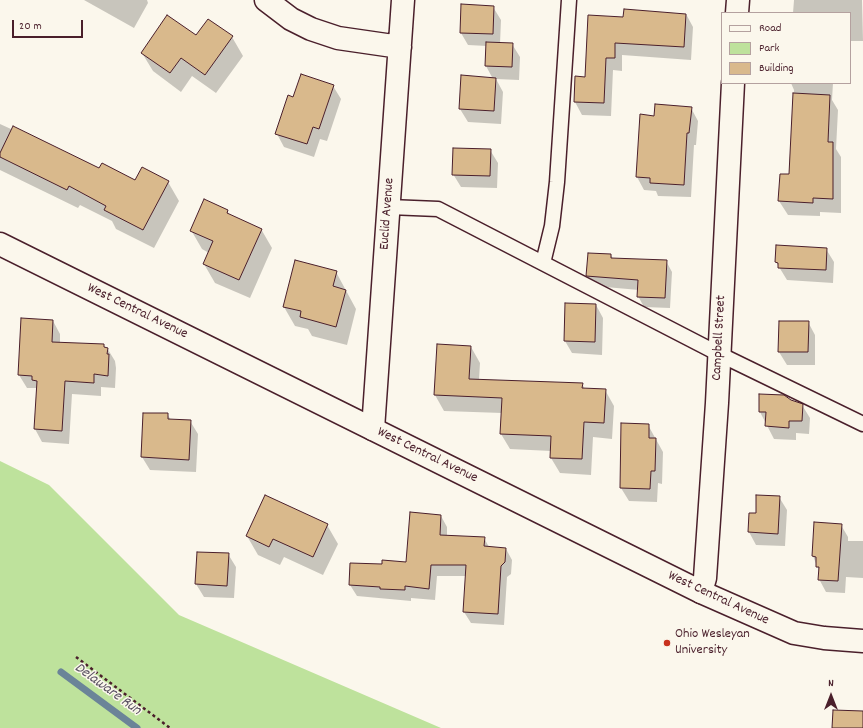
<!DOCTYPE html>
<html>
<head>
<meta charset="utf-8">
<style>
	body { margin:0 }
	#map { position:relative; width:863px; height:728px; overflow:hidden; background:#fbf7ec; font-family:Dekko,sans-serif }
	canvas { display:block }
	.legend { position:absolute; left:721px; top:12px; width:130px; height:72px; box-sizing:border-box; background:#fbf7ec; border:1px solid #b4a19f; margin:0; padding:5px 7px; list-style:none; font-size:12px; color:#4a1f2b }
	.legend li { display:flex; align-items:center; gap:8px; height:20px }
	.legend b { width:20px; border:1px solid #b4a19f }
	.north { position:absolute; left:811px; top:676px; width:40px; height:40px; -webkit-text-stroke:3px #fbf7ec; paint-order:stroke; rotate:0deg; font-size:11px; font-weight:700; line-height:16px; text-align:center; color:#4a1f2b }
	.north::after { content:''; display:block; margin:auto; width:14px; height:18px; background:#4a1f2b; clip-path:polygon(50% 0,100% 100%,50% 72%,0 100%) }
	.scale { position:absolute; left:12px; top:20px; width:71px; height:18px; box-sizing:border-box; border:2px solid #4a1f2b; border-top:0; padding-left:5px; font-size:12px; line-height:14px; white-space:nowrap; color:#4a1f2b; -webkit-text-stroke:3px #fbf7ec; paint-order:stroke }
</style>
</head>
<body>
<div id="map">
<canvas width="863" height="728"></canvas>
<ul class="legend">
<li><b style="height:5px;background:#fbf7ec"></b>Road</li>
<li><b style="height:11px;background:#bee29c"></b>Park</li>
<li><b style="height:11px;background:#d9b98c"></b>Building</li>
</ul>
<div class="north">N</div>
<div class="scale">20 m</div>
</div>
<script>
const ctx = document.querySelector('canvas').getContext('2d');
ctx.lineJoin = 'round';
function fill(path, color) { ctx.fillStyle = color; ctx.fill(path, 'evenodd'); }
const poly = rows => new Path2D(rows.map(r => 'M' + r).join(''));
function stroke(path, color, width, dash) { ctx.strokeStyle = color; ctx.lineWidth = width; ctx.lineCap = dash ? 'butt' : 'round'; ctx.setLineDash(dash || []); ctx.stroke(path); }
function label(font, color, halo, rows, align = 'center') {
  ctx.font = font + ' Dekko,sans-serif'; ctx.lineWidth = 3; ctx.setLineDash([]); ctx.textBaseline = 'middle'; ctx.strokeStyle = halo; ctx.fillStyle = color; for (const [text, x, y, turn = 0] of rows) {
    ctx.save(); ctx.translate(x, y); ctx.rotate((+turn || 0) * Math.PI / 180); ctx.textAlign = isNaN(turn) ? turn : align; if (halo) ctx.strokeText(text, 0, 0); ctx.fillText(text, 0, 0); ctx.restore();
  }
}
const green = poly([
	[0,461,49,485,179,615,441,728,0,728]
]);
const shadow = poly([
	[84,0,147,0,148,3,134,28],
	[794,0,862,0,863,41,850,41,850,13,793,13],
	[493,7,501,20,500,44,512,44,520,57,519,80,496,79,503,92,501,124,468,122,460,109,493,79,486,66,487,46,468,45,461,33],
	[686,14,693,27,691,60,622,55,622,71,613,70,611,116,582,115,575,102,586,78,624,18],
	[196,36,232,37,243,56,216,93,192,76,181,92,153,71,142,53],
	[791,83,833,83,832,100,838,110,836,149,841,157,841,213,820,212,820,216,788,215,779,201,789,175,794,90],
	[333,86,341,99,327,141,320,139,314,157,284,147,277,134,294,99],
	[691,108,698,121,696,145,694,145,691,197,658,196,656,191,644,190,637,177,655,117],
	[0,124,99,169,135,182,168,182,179,201,154,248,116,229,112,221,80,205,78,208,0,170],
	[490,150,498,163,497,188,461,187,453,174],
	[227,211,230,216,261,229,272,248,250,298,215,283,204,264,209,253,202,249,191,230],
	[826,249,834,262,833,283,787,280,776,262],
	[611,255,613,259,666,261,672,272,670,308,644,307,638,296,639,290,594,286,587,276],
	[336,272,356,309,347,345,312,336,308,329,295,326,284,307],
	[596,305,603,318,602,355,572,353,565,341],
	[53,321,60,334,60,343,107,348,115,361,116,368,115,388,101,387,101,396,72,394,69,444,42,442,35,429,38,388,27,388,19,375],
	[808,322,815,335,815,365,787,365,779,352],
	[471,347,480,363,479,380,582,384,585,389,605,390,614,406,612,439,593,437,591,475,560,473,551,458,551,451,510,449,501,434,502,413,444,411,435,395],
	[790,401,802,405,810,418,809,434,796,433,796,440,774,439,760,412],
	[144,414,167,414,171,420,190,421,198,434,196,472,150,470,142,457],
	[648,425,663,452,662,484,658,483,657,502,629,501,621,488],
	[779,497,787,510,785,546,756,545,749,532,756,514],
	[441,516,447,527,447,536,484,538,489,547,506,549,512,560,511,574,507,577,504,625,471,623,464,612,467,576,437,576,435,600,411,598,411,601,357,596,350,585,383,565,407,563],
	[327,525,338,544,323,575,284,557,280,565,258,555,247,536],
	[841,525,848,537,848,541,863,541,863,578,846,577,845,593,826,592,819,579,819,571,813,556],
	[228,554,236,567,234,598,204,597,196,584]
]);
const stream = poly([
	[61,672,137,728]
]);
const building = poly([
	[461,4,494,6,493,34,460,33,461,4],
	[624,9,686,14,684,47,615,43,615,58,606,58,604,103,574,102,575,76,585,77,588,15,623,17,624,9],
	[167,15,196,35,208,19,233,36,205,75,181,58,170,73,141,53,167,15],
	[486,42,513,43,512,67,485,66,486,42],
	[301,74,334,85,319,129,313,127,307,144,275,134,288,95,293,97,301,74],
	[461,75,496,78,494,111,459,109,461,75],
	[793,93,830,95,828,142,833,142,833,199,813,198,813,203,778,201,780,174,789,174,793,93],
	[655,104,692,107,689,133,687,133,684,185,650,183,650,178,636,177,640,114,654,116,655,104],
	[13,126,99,168,102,163,135,180,142,167,169,181,143,230,104,210,106,206,69,186,67,190,0,157,0,153,13,126],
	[453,148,491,149,490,176,452,175,453,148],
	[204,199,228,210,227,213,262,229,239,280,203,264,213,241,190,231,204,199],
	[776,245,827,248,826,270,778,268,778,263,775,262,776,245],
	[588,253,611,254,611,258,667,260,665,298,637,297,638,280,586,276,588,253],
	[295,260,337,271,333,286,346,290,336,327,300,317,301,311,283,307,295,260],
	[565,303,596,304,595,342,564,341,565,303],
	[21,318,53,320,52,342,104,344,104,347,108,348,107,354,109,354,108,376,94,374,94,383,65,381,62,431,34,429,37,381,32,380,32,376,18,375,21,318],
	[779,321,809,321,808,352,778,352,779,321],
	[437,344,471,346,469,379,583,383,582,388,606,389,604,423,584,422,582,459,550,458,551,436,500,434,502,398,434,395,437,344],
	[759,394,784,395,791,400,803,404,802,421,789,421,789,428,765,426,766,412,759,412,759,394],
	[143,413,168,413,168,419,191,420,189,460,141,457,143,413],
	[621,423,649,424,649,438,656,438,655,471,651,471,650,489,620,488,621,423],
	[265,495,328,524,313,557,273,539,269,547,246,536,265,495],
	[756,495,780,496,778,534,748,532,749,513,756,513,756,495],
	[410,512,441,515,440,535,485,537,484,546,506,548,505,562,501,566,498,614,463,612,466,565,431,565,429,589,405,586,405,590,380,589,380,587,349,585,350,563,382,564,382,560,406,562,410,512],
	[814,522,842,524,838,581,818,580,819,567,816,567,816,557,812,556,814,522],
	[197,552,229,553,227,586,195,584,197,552],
	[833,710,863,711,863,728,832,728,833,710]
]);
const path = poly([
	[76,657,170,728]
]);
const lane = poly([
	[389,207,438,209,719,354,863,424],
	[543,263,552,226,557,182,569,0]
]);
const street = poly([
	[266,0,291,19,311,29,338,38,400,47],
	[737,13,738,0],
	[373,429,403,0],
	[701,592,705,578,717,403,733,83]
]);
const secondary = poly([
	[0,244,701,592,794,633,824,638,863,641]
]);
const markers = [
	[667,643,4,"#c8321e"]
];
const streetNames = [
	["Euclid Avenue",388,214,-86],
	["West Central Avenue",137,312,26],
	["Campbell Street",720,338,-87],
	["West Central Avenue",427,456,26],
	["West Central Avenue",718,599,25]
];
const poiNames = [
	["Ohio Wesleyan",675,635],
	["University",675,651]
];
const waterNames = [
	["Delaware Run",107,690,36]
];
fill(green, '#bee29c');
fill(shadow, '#0003');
stroke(stream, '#6b8498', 7);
fill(building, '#d9b98c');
stroke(building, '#4a1f2b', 1);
stroke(lane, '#4a1f2b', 17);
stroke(street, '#4a1f2b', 25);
stroke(secondary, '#4a1f2b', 25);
stroke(path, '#4a1f2b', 2.5, [3, 3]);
stroke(lane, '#fbf7ec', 14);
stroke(street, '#fbf7ec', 22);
stroke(secondary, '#fbf7ec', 22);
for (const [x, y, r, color] of markers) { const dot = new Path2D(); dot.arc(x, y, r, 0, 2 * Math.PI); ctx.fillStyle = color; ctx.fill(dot); stroke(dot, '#fbf7ec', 1.5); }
label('14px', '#4a1f2b', '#fbf7ec', streetNames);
label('14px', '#4a1f2b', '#fbf7ec', poiNames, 'left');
label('italic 15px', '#5a5262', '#fbf7ec', waterNames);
</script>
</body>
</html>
